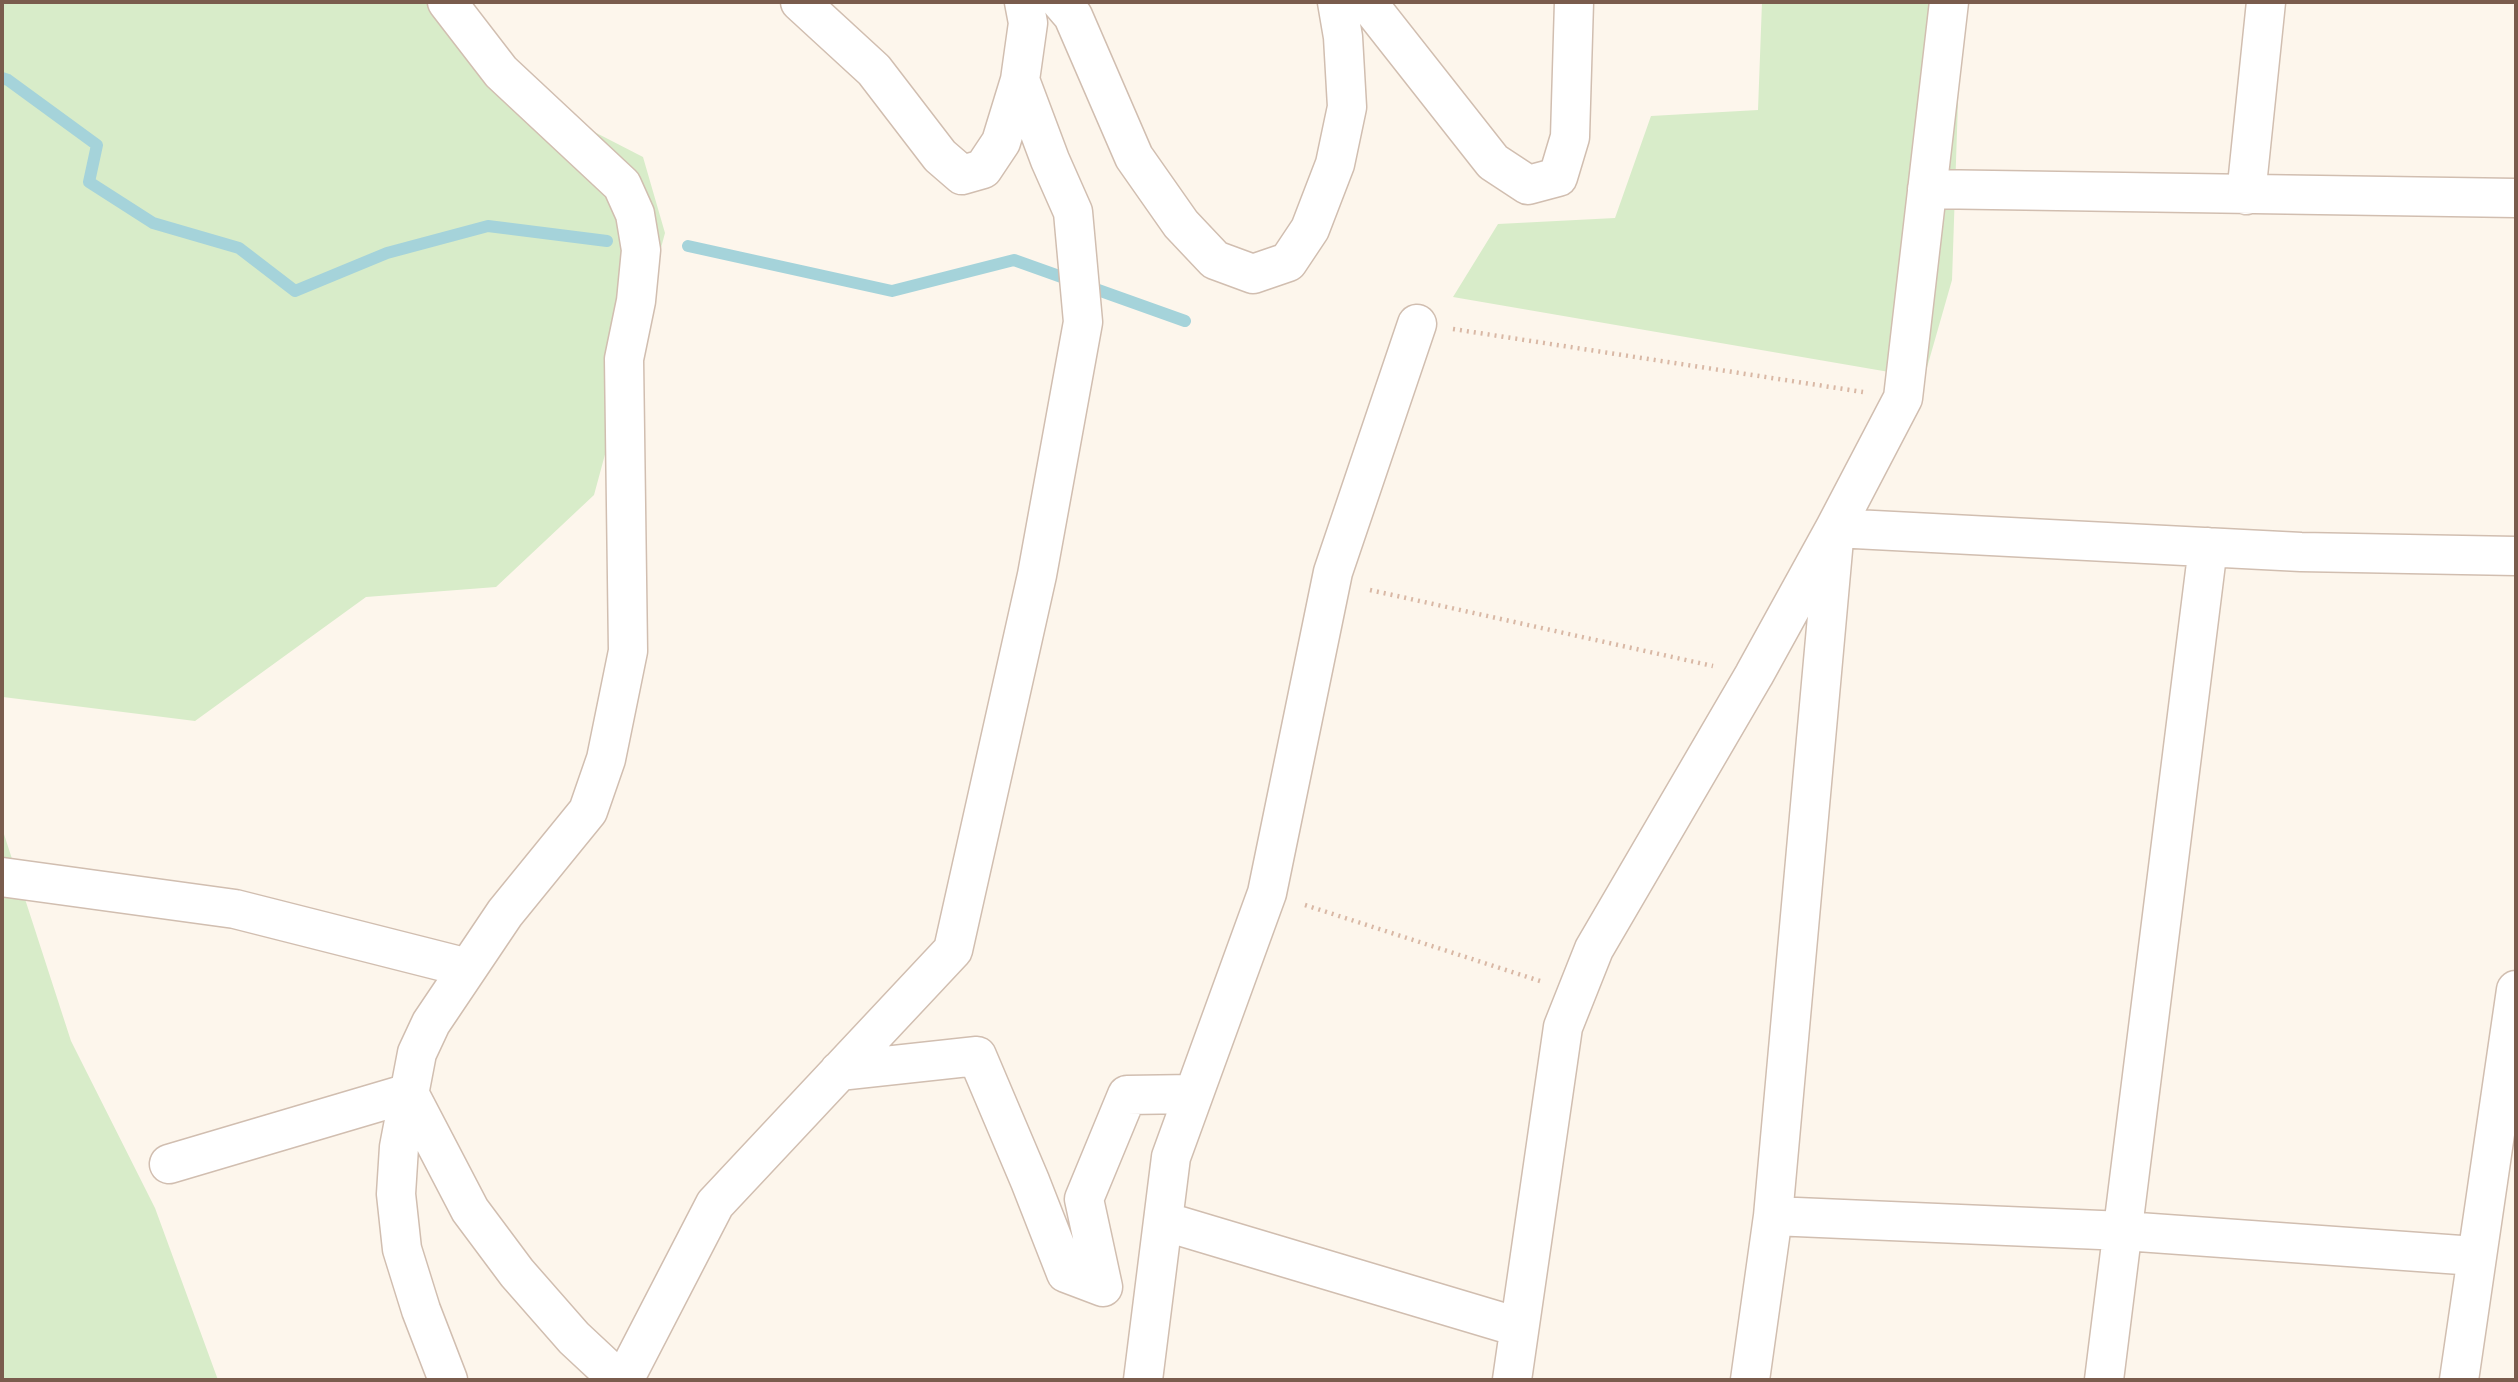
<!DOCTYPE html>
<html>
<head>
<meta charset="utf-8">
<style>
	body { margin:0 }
	#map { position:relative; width:2518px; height:1382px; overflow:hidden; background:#fdf6ec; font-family:"Alegreya Sans",sans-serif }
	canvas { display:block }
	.frame { position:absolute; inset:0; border:4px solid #7a5c4d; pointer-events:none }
</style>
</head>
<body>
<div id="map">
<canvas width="2518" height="1382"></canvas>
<div class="frame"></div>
</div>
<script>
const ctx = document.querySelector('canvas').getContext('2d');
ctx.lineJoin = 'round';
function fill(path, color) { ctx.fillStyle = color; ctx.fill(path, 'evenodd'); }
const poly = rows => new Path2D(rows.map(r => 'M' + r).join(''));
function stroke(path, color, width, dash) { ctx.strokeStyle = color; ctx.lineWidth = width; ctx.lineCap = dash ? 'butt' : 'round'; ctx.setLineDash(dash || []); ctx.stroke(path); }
const green = poly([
	[2,2,456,2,503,85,643,157,665,233,594,495,496,587,366,597,195,721,3,697,2,745],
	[1762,2,1964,2,1959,72,1952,280,1924,378,1453,297,1498,224,1615,218,1651,116,1758,110],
	[2,828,71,1041,155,1208,218,1380,2,1380]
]);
const stream = poly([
	[2,78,8,80,97,145,89,182,153,223,239,248,295,291,387,253,488,226,607,241],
	[688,246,892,291,1014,260,1185,321]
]);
const path = poly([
	[1453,329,1863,392],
	[1370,590,1713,666],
	[1305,905,1540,981]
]);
const minor = poly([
	[447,2,501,72,622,185,635,214,641,250,636,301,624,359,628,651,606,759,588,811,505,913,431,1023,417,1053,399,1147,396,1194,402,1249,421,1310,448,1380],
	[800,2,874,70,940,156,962,175,983,169,1001,142,1020,80,1028,23,1024,2],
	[1061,2,1073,16,1134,157,1181,224,1215,260,1253,274,1288,262,1310,229,1335,164,1347,107,1343,37,1337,2],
	[1367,2,1493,162,1528,185,1558,177,1570,137,1574,2],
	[1927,189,2516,198],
	[2246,195,2266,2],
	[2,877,235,909,468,968],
	[839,1071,977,1056,1030,1181,1066,1273,1103,1287,1084,1199,1127,1095,1193,1094],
	[409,1093,470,1210,517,1273,574,1338,619,1380],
	[169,1164,409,1093],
	[1773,1216,2124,1231,2475,1256],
	[1163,1221,1518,1327],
	[624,1380,715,1204,953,950,1037,575,1083,322,1073,212,1050,160,1020,80],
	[1143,1380,1171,1157,1267,893,1333,572,1417,324],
	[1512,1380,1563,1027,1594,949,1754,675,1835,528,1903,398,1949,2],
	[1750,1380,1773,1216,1835,528,2301,552,2516,556],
	[2104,1380,2208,547],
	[2459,1380,2516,990]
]);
fill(green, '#d8ecc9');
stroke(stream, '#a5d3da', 12);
stroke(minor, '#d1beb0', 41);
stroke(path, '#d9b8a5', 4.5, [2, 5]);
stroke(minor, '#fff', 38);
</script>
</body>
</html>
